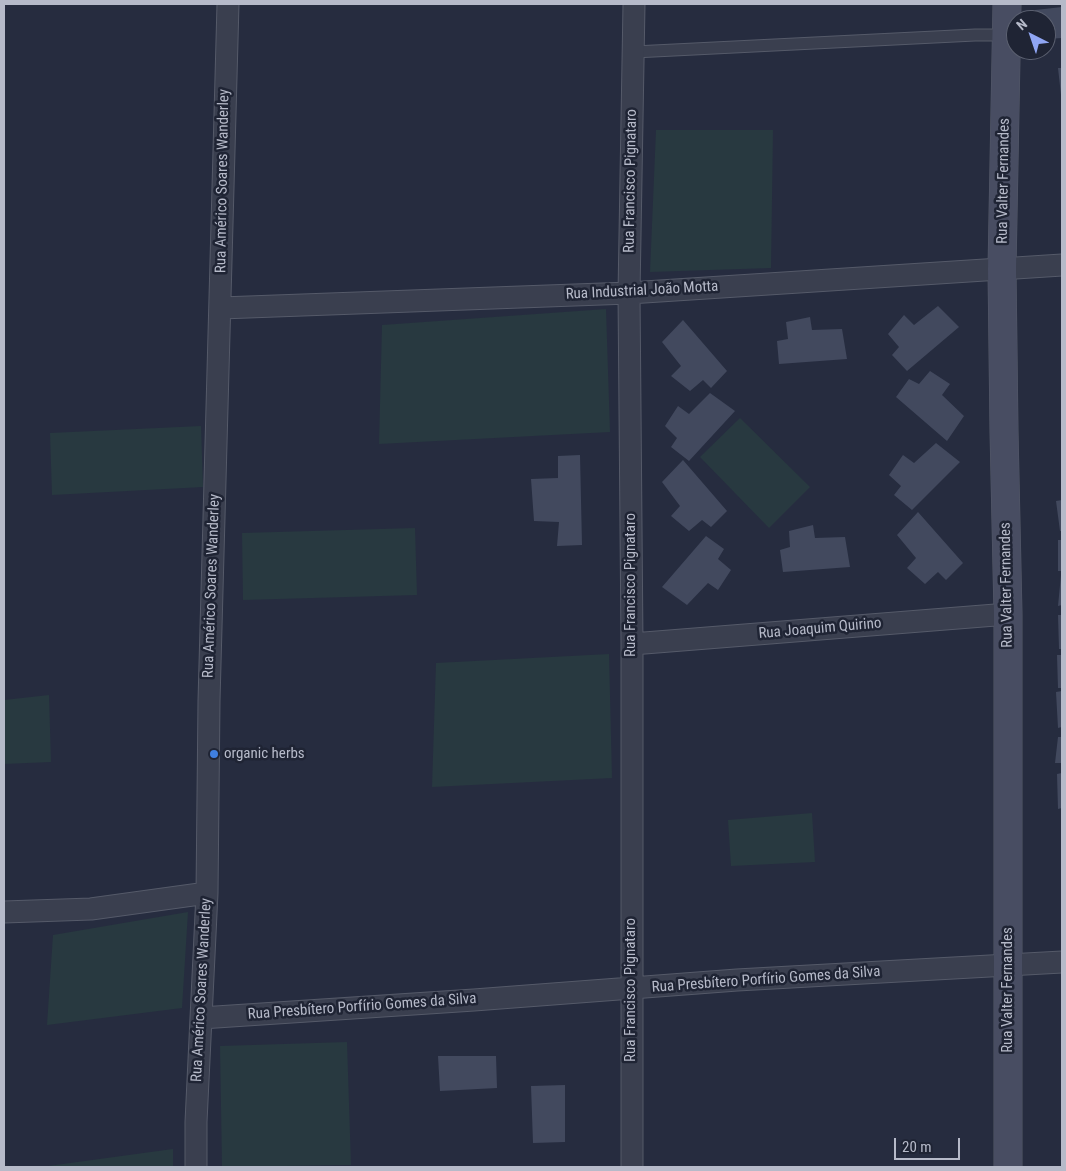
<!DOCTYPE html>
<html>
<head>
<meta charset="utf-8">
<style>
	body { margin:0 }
	#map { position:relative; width:1066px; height:1171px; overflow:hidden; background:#262c3f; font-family:"Roboto Condensed",sans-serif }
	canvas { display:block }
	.frame { position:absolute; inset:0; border:5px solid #b6bac9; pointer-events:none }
	.north { position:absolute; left:1006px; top:10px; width:50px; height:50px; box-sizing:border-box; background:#1f2434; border:1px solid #5b6070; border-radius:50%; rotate:319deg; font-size:14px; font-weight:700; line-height:20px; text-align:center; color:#b6bac9 }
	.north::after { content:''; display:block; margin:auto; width:18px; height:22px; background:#90a6f4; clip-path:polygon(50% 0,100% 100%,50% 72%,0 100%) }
	.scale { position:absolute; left:894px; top:1138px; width:66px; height:22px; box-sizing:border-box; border:2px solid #b6bac9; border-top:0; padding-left:6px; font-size:15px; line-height:18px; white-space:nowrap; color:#b6bac9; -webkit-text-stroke:4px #1f2434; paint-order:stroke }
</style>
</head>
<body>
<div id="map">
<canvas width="1066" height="1171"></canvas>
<div class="frame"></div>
<div class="north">N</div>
<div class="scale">20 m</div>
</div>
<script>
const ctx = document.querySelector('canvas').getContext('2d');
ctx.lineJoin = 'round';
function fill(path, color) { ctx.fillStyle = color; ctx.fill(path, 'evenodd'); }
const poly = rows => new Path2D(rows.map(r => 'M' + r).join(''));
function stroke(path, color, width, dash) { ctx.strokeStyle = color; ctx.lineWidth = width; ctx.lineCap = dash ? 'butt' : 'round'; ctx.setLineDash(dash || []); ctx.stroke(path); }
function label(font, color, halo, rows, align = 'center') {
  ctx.font = font + ' "Roboto Condensed",sans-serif'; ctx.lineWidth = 5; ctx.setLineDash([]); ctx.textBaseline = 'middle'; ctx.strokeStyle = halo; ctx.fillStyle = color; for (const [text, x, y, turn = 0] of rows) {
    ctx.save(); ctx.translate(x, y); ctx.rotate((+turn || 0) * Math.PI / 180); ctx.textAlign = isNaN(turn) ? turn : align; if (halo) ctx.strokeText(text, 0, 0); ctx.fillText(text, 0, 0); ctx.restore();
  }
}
const green = poly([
	[656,130,773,130,771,268,650,272],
	[606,309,610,432,379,444,382,325],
	[740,418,810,487,769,528,700,457],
	[201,426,203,487,52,495,50,433],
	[415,528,417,595,243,600,242,533],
	[609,654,612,778,432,787,436,663],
	[49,695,51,762,4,764,4,700],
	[812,813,815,862,731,866,728,820],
	[188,912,182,1008,47,1025,53,935],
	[347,1042,351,1165,222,1167,220,1046],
	[173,1149,173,1167,41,1167]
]);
const building = poly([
	[1062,7,1062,38,1046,39,1046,20,1036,20,1035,10],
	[1058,68,1062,68,1062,95,1061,95],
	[938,306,959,327,907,371,892,355,899,347,888,334,904,315,914,325],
	[810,317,812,330,842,329,847,359,779,364,777,341,788,339,786,322],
	[683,320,727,371,711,388,703,380,690,391,671,376,681,366,662,342],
	[930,371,950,384,942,395,964,416,947,441,896,397,909,379,919,384],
	[710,393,735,411,689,461,671,447,677,438,665,426,678,406,689,414],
	[936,443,960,462,912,510,894,495,901,486,889,475,903,455,914,463],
	[580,455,582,545,557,546,559,522,534,521,531,479,558,478,558,456],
	[683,460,727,511,711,527,702,520,689,531,671,516,680,506,662,482],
	[1062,500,1062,531,1060,531,1056,501],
	[918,512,963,563,946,580,938,572,925,584,907,568,916,558,897,535],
	[813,525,815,538,845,537,850,567,783,572,780,550,790,547,789,531],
	[706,536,724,549,718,559,731,570,718,590,708,583,687,605,662,587],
	[1058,540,1062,540,1062,571,1058,571],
	[1061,575,1062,575,1062,605,1058,606],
	[1058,615,1062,615,1062,649,1059,649],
	[1057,655,1062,655,1062,688,1058,688],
	[1062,691,1062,727,1058,728,1056,692],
	[1058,737,1062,737,1062,763,1055,763],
	[1062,773,1062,808,1058,809,1057,774],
	[438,1056,496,1056,497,1088,440,1091],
	[565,1085,565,1142,533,1143,531,1086]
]);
const service = poly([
	[634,52,975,35,1007,35]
]);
const minor = poly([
	[221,308,629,293,1062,265],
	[632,644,1008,614],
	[4,912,91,909,207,893],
	[201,1018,474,1000,737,980,1062,962],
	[196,1167,196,1122,207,893,209,701,228,4],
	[632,1167,632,644,629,293,634,4]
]);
const secondary = poly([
	[1007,4,1002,269,1004,431,1008,614,1008,1167]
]);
const markers = [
	[214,754,5,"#3f7fe0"]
];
const streetNames = [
	["Rua Américo Soares Wanderley",223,181,-89],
	["Rua Francisco Pignataro",631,181,-89],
	["Rua Valter Fernandes",1004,181,-89],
	["Rua Industrial João Motta",642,291,-3],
	["Rua Francisco Pignataro",631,585,-90],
	["Rua Valter Fernandes",1007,585,-91],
	["Rua Américo Soares Wanderley",212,586,-88],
	["Rua Joaquim Quirino",820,629,-5],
	["Rua Presbítero Porfírio Gomes da Silva",766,980,-4],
	["Rua Américo Soares Wanderley",202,990,-87],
	["Rua Francisco Pignataro",631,990,-90],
	["Rua Valter Fernandes",1008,990,-90],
	["Rua Presbítero Porfírio Gomes da Silva",362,1007,-4]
];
const poiNames = [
	["organic herbs",224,754]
];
fill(green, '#283940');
fill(building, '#42495e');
stroke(service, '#555a69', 13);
stroke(minor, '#555a69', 23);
stroke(secondary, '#555a69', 29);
stroke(service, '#3a3f4f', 11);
stroke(minor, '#3a3f4f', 21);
stroke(secondary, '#484d62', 28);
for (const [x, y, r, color] of markers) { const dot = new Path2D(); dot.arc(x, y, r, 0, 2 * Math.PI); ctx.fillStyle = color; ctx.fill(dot); stroke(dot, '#1f2434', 2); }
label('15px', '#b6bac9', '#1f2434', streetNames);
label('15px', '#b6bac9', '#1f2434', poiNames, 'left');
</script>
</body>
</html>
